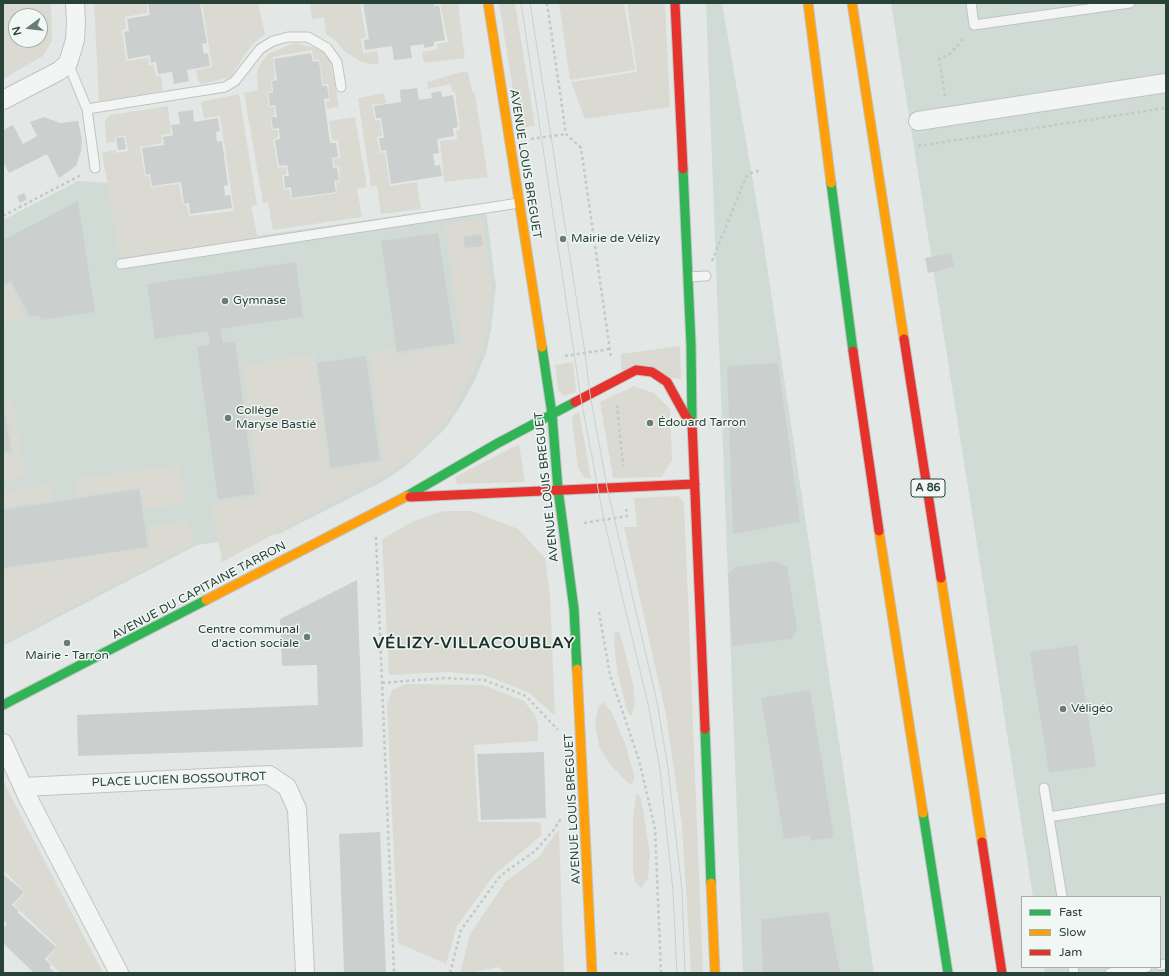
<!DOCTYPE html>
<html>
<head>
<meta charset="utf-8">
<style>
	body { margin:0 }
	#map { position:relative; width:1169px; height:976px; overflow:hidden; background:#e3e8e6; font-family:"Varela Round",sans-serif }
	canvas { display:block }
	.frame { position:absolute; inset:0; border:4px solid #294238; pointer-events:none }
	.legend { position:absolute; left:1021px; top:896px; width:140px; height:72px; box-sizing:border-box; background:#f0f7f4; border:1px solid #a0afa9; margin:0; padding:5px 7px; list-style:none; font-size:12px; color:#294238 }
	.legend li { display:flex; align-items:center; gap:8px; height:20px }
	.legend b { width:20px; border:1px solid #a0afa9 }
	.north { position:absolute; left:8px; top:8px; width:40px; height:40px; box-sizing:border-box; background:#f0f7f4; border:1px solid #a0afa9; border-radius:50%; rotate:255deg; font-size:11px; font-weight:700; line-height:16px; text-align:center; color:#294238 }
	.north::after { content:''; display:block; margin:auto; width:14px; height:18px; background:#6a7c75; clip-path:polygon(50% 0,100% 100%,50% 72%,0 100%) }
</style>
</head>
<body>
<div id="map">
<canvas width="1169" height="976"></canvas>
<div class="frame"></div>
<ul class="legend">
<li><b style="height:5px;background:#30b455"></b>Fast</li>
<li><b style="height:5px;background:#ff9f0a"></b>Slow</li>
<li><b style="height:5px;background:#e5322d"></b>Jam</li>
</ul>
<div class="north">N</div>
</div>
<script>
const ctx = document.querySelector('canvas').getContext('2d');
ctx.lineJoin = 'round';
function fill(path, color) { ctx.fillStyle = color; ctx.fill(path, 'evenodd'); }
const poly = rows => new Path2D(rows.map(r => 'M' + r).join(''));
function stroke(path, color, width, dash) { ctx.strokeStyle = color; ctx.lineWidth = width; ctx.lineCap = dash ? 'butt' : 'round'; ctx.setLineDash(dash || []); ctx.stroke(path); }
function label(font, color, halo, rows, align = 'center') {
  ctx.font = font + ' "Varela Round",sans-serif'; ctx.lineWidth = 3; ctx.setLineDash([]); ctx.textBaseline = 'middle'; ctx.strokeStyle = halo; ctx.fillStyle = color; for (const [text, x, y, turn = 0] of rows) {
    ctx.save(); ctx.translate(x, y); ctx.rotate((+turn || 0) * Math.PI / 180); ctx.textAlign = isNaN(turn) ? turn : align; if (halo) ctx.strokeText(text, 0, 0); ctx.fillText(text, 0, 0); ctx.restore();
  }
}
const built = poly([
	[706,3,722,3,763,239,874,973,743,973],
	[891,3,1166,3,1166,973,1045,973,1044,967,1160,967,1160,897,1033,897],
	[78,181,110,183,123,255,485,203,496,287,491,330,486,353,475,380,460,407,445,429,406,466,380,483,279,534,197,545,3,646,3,220]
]);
const green = poly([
	[3,3,51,3,52,41,43,56,3,79],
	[16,16,40,16,40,40,16,40],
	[94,3,147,3,147,13,125,17,126,29,122,30,126,61,148,58,149,65,154,65,156,76,161,76,163,91,99,102],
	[202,3,258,3,265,34,252,45,243,57,231,77,202,84,198,81,196,70,212,67],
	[310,3,360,3,366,38,361,38,363,53,377,51,379,64,368,64,358,60,344,51,336,41,326,34,324,17,312,19],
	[440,3,458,3,465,58,424,63,422,52,438,49,437,44,448,42],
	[499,3,515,3,535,126,519,128],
	[559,3,624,3,635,70,570,80],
	[627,3,665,3,670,107,585,119,571,82,637,72],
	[294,43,318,48,326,54,331,62,339,107,327,109,326,101,330,100,328,84,323,85,319,59,314,60,312,50,273,57,275,79,271,80,272,91,267,92,269,107,274,107,275,115,270,117,272,130,278,130,278,138,273,139,278,168,286,167,287,174,282,176,284,190,289,189,291,199,337,193,336,182,340,181,339,166,334,166,333,159,340,158,338,140,332,141,329,121,355,117,367,187,357,189,362,217,273,230,268,202,263,203,244,93,258,90,257,71,261,63,268,54],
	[461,72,468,72,472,91,475,94,488,177,444,182,440,141,457,139,456,130,460,130,455,92,452,92,451,84,428,89,427,82],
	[384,93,386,103,372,105,375,120,380,120,382,136,377,137,380,153,385,152,390,186,417,182,421,209,381,214,377,186,371,186,358,98],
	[239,94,257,205,251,206,258,239,120,257,102,153,116,150,116,153,128,151,125,135,114,138,115,142,106,143,105,121,110,115,168,106,171,134,161,135,162,143,140,147,145,176,149,176,151,187,179,184,183,205,187,205,189,216,234,211,220,116,204,118,201,102],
	[481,217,491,283,490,308,485,342,468,382,447,420,415,454,392,471,222,562,212,504,260,496,243,365,314,354,329,471,384,461,369,353,394,348,396,356,461,344,445,225],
	[10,285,27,319,3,323,3,289],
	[680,346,681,379,621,370,621,354],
	[573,362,576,392,563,396,558,389,555,365],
	[634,386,654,393,670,409,672,461,661,477,613,478,600,402],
	[12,396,25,476,3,480,3,455,14,453,5,397],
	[579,411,591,479,584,477,578,468,572,422,573,416],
	[519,444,525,482,457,484,455,477],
	[180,465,186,503,144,509,141,487,78,496,76,479],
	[50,484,53,500,3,507,3,492],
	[678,496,684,502,703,973,691,973,682,825,666,715,624,527,637,527,634,498],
	[443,511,472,511,518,529,545,558,550,595,555,716,528,692,484,675,447,672,389,675,382,539,412,522],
	[189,520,194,543,4,642,3,570,151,547,149,527],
	[615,632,619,632,624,647,633,684,635,702,632,715,630,715,627,711,617,670,614,643],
	[406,684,483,685,524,701,535,715,538,725,538,741,474,745,478,822,540,822,542,835,494,875,457,926,446,964,398,943,387,705,392,690],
	[603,702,611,711,625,743,634,774,634,780,632,784,628,783,608,762,599,746,595,723,598,708],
	[3,781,103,973,60,973,47,959,57,946,14,905,25,892,3,870],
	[636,794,640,796,642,803,650,854,648,878,641,888,635,882,633,871,633,819],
	[559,831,564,973,506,973,498,967,470,973,460,973,470,934,506,881,539,857,555,834]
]);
const building = poly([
	[200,3,207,43,202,44,204,54,208,53,210,66,187,70,189,81,174,84,172,72,158,74,156,62,151,63,150,55,128,59,124,32,129,31,127,19,150,15,148,4],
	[363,3,434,3,434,6,439,5,445,40,434,42,434,46,424,48,424,44,410,46,412,58,394,60,392,46,365,50,364,40,369,39],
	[311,53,313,62,319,61,322,86,327,86,329,98,324,99,330,143,336,143,338,157,332,158,333,168,337,167,339,180,334,181,336,192,292,198,291,187,285,188,284,176,289,176,287,165,279,166,275,140,280,139,279,128,273,129,271,117,277,117,275,105,270,106,268,93,273,92,272,81,277,80,274,59],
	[417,88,419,100,432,98,431,93,441,91,442,97,453,95,458,127,453,128,454,136,437,139,439,153,433,154,435,166,440,165,442,176,391,184,386,150,381,151,379,138,384,138,381,118,376,118,374,106,401,102,400,90],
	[193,110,194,122,218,118,220,131,216,132,217,142,222,141,228,185,224,186,225,196,230,195,232,208,190,214,189,203,184,204,181,182,152,186,150,174,146,175,142,148,164,145,163,137,173,135,171,125,180,124,178,112],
	[44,117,60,123,78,121,82,140,81,151,76,166,59,178,47,154,9,173,3,162,3,130,13,125,23,144,37,136,30,122],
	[124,137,126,149,118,150,116,138],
	[24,193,27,199,20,203,17,196],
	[78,201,95,312,41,320,40,315,30,317,11,281,3,285,3,240],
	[438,233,455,343,397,352,381,241],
	[481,234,483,246,465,248,463,237],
	[951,253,954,267,928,273,925,258],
	[296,262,303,317,220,329,223,343,235,341,255,494,218,499,197,347,210,345,208,331,155,339,147,284],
	[366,356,380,460,331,468,317,363],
	[778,363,800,522,733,534,727,366],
	[3,401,11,451,3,452],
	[139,489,148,547,3,568,3,510],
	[776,561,787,567,797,628,792,639,732,646,728,574,735,567],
	[357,580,363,747,78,756,77,715,318,705,317,665,282,666,280,619],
	[1077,645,1096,766,1049,773,1030,652],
	[810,690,834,837,811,841,810,835,784,839,761,698],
	[544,752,546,818,481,820,477,754],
	[380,832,386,973,344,973,339,834],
	[3,874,24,892,12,905,19,911,17,912,56,947,45,959,51,965,49,967,55,973,34,973,3,943,3,928,7,924,3,920],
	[828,912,840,973,763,973,761,919]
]);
const path = poly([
	[547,3,566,134,581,148,611,358],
	[945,96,939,59,950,54,964,38],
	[531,139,566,134],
	[918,146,1166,108],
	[3,216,81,175],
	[712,261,746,177,751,173,761,170],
	[565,356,610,349],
	[617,405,623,466],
	[584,523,627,516,626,509],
	[376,537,394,973],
	[599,612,610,675,639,760,655,828,661,973],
	[382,683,444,678,484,680,526,696,558,730],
	[614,953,628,954],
	[450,973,461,930,500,876,535,851,553,831,562,817]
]);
const lane = poly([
	[971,3,974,25,1130,3],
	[68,63,87,109,95,168],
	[87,109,225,87,235,81,260,49,273,41,288,37,308,37,327,48,337,62,341,87],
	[121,264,519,203],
	[688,277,706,276],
	[1044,788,1062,897],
	[1049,817,1166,798],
	[1160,965,1166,964],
	[1073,967,1074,973],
	[1110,973,1147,967]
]);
const street = poly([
	[3,100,59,71,68,63,75,40,76,23,75,3],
	[918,121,1166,83],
	[3,743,28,798,119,973],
	[23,787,269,775,287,787,297,809,305,973]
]);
const fast = poly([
	[683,169,691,345,692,422],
	[831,183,853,351],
	[542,347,552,414,558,489,574,609,577,669],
	[407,496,498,443,575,402],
	[3,705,206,600],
	[705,729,711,883],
	[923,813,948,973]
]);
const slow = poly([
	[488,3,542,347],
	[808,3,831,183],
	[852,3,904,339],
	[879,531,923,813],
	[941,578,982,842],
	[206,600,407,496],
	[577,669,592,973],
	[711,883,715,973]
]);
const jam = poly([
	[675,3,683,169],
	[904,339,941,578],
	[853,351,879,531],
	[575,402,636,370,652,372,667,382,689,422],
	[692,422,705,729],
	[410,497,695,484],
	[982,842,1002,973]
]);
const tram = poly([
	[521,3,581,399,604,520,648,704,660,769,673,891,677,973],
	[530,3,585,353,590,394,607,487,657,702,668,768,682,890,685,973]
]);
const markers = [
	[563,239,4,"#6a7c75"],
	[225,301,4,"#6a7c75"],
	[228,418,4,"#6a7c75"],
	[650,423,4,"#6a7c75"],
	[307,637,4,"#6a7c75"],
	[67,643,4,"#6a7c75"],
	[1063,709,4,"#6a7c75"]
];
const shields = [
	[928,488,34]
];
const shieldNames = [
	["A 86",928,488]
];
const streetNames = [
	["AVENUE LOUIS BREGUET",525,164,81],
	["AVENUE LOUIS BREGUET",547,487,-96],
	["AVENUE DU CAPITAINE TARRON",199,591,-28],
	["PLACE LUCIEN BOSSOUTROT",179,780,-2],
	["AVENUE LOUIS BREGUET",573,809,-93]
];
const poiNames = [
	["Mairie de Vélizy",571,239],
	["Gymnase",233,301],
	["Collège",236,411],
	["Maryse Bastié",236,425],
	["Édouard Tarron",658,423],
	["Centre communal",299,630,"right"],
	["d'action sociale",299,644,"right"],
	["Mairie - Tarron",67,656,"center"],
	["Véligéo",1071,709]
];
const districtNames = [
	["VÉLIZY-VILLACOUBLAY",474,644]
];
fill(built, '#d1dbd6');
fill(green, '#dbdad2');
fill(building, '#cbd0ce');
stroke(lane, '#bfc4c2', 11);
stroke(street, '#bfc4c2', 20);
stroke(fast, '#bfc4c2', 11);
stroke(slow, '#bfc4c2', 11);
stroke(jam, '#bfc4c2', 11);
stroke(path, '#c2c9c7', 2.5, [3, 3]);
stroke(lane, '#f2f5f4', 9);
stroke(street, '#f2f5f4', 18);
stroke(fast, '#30b455', 9);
stroke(slow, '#ff9f0a', 9);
stroke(jam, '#e5322d', 9);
stroke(tram, '#cbd0ce', 1);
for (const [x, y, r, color] of markers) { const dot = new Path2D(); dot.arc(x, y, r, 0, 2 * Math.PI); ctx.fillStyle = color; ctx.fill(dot); stroke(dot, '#f0f7f4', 1.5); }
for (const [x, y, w] of shields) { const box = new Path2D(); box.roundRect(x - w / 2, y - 9, w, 18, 3); ctx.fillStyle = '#f0f7f4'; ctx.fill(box); stroke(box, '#294238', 1); }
label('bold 11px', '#294238', null, shieldNames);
label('12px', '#294238', '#f0f7f4', streetNames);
label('12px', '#294238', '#f0f7f4', poiNames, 'left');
ctx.letterSpacing = '1px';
label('bold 16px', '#1b332a', '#f0f7f4', districtNames);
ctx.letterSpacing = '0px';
</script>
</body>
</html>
